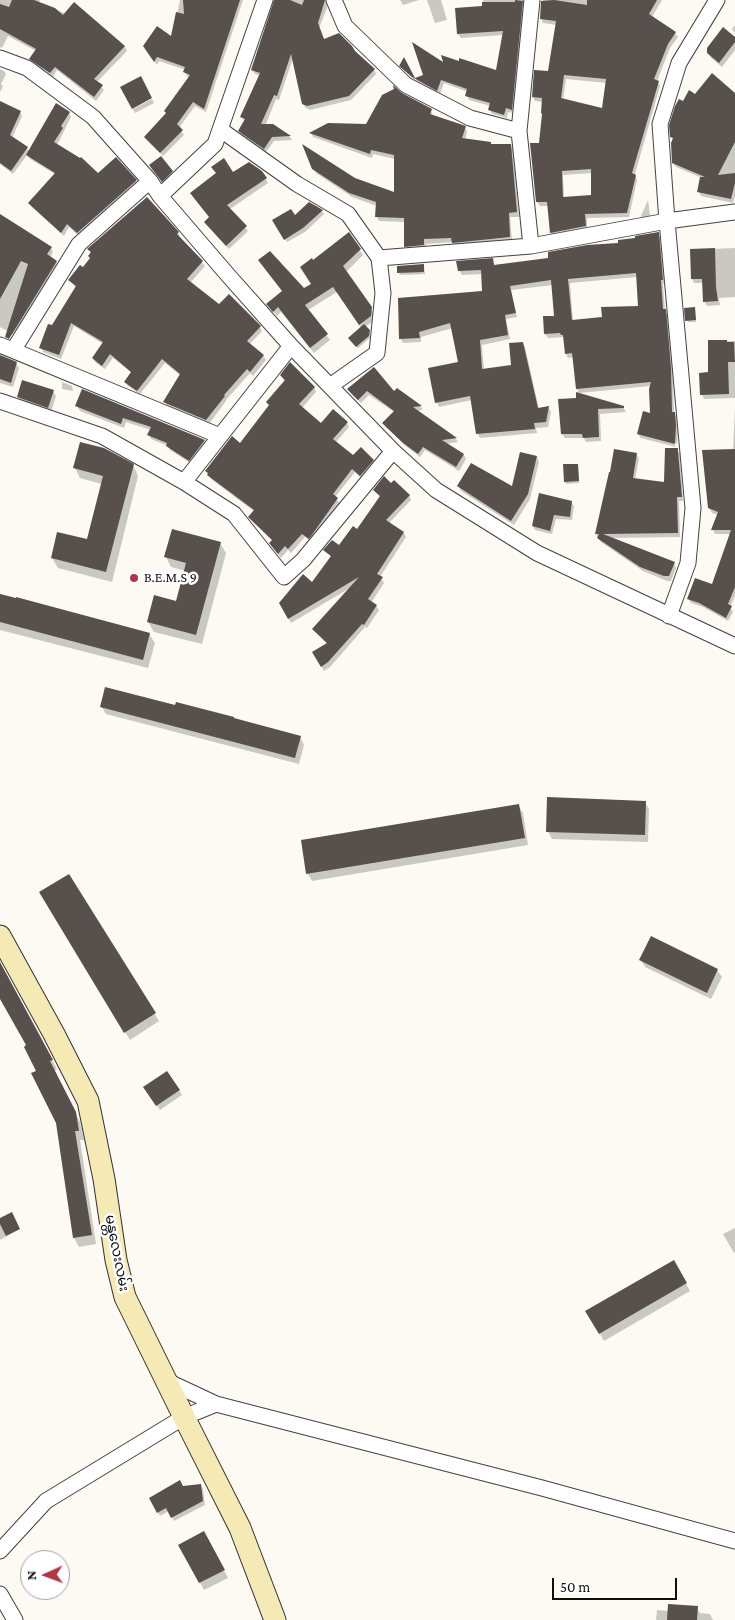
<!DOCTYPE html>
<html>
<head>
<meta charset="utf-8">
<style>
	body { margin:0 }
	#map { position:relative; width:735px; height:1620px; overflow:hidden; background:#fdfaf3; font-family:"Crimson Pro",serif }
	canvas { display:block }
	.north { position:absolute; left:20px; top:1550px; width:50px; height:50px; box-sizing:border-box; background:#fff; border:1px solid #9f9f9f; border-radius:50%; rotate:268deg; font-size:14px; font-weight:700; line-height:20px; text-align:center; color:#0f0f0f }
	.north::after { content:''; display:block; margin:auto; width:18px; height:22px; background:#af3748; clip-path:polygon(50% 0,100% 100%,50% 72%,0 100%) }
	.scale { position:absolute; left:552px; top:1578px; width:125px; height:22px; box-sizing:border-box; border:2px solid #0f0f0f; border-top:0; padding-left:6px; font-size:15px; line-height:18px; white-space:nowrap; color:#0f0f0f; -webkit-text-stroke:4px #fff; paint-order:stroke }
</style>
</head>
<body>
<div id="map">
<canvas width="735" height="1620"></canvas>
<div class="north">N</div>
<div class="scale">50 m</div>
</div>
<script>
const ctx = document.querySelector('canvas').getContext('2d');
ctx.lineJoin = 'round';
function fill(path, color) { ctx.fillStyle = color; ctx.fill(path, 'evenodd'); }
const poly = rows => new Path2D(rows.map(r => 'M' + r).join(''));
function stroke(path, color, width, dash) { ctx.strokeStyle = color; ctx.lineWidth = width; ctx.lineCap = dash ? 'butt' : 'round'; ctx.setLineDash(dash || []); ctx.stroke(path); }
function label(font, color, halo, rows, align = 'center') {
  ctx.font = font + ' "Crimson Pro","Noto Sans Myanmar",serif'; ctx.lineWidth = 5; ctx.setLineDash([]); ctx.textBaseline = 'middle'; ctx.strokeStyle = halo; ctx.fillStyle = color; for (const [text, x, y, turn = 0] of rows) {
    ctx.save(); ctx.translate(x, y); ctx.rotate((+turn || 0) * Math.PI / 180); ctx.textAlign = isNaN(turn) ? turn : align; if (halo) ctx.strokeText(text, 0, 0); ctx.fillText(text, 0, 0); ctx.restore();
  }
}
const shadow = poly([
	[0,0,40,0,39,3,102,28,125,47,127,51,97,82,104,90,96,101,57,70,53,77,33,63,31,59,36,51,8,36,2,48,0,47],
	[180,0,243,0,206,112,195,106,179,128,184,135,163,156,145,137,167,114,190,78,187,76,185,72,186,70,159,61,157,65,147,51,172,38],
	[275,0,327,0,327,8,319,28,324,41,355,53,374,69,376,74,351,100,310,110,306,108,303,104,293,58,279,100,276,99,265,126,272,125,290,137,292,140,274,141,266,152,242,135,240,131,245,122,242,117,260,76,255,74,252,70],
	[400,0,419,0,403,5],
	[427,0,441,0,447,20,435,23],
	[483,0,526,0,514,113,508,112,507,118,492,114,490,110,491,106,469,100,467,96,468,92,444,83,440,94,415,81,401,66,404,60,415,80,445,65,460,63,497,71,503,35,461,38,458,34,483,8],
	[543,0,662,0,652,17,675,33,678,37,670,48,657,81,660,86,635,174,637,180,629,217,587,218,587,231,554,237,551,233,549,206,540,206,537,202,543,102,535,101,533,97,536,72,549,73,557,25,543,23,541,18],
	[566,79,607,83,604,110,563,100],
	[592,173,592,196,564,198,563,175],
	[735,25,735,33,732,29],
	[735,39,735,50,722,67,711,58,708,52],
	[0,69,4,71,6,74,1,84,3,86,0,92],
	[695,95,735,95,735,196,733,203,701,196,699,192,702,178,676,167,673,163,673,139,672,136,684,103],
	[152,99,154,103,135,113,133,109],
	[0,102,20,112,22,116,12,138,27,148,29,151,69,113,71,117,57,145,98,175,136,181,138,185,80,237,69,227,64,236,32,207,30,203,55,174,30,159,27,155,13,174,0,164],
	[431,110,433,116,465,127,467,132,465,140,492,145,510,145,513,149,519,217,510,217,512,241,455,247,453,242,426,244,426,249,408,251,405,246,405,222,379,221,377,217,377,206,352,197,316,173,313,168,354,179,395,194,395,159,373,154,372,158,313,137,311,133,367,125],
	[151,168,172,172,173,174,163,183],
	[261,171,268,183,230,209,248,231,229,249,208,226,217,173,233,174],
	[648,200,650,216,642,218,641,216],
	[322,211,324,214,305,232,287,242,274,221],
	[0,224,51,248,53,252,50,258,56,262,59,267,16,336,0,327],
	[178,233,180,237,179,239,205,266,190,283,219,306,260,327,262,331,249,345,263,356,266,360,253,376,250,373,226,400,226,401,209,424,167,407,165,402,181,376,165,363,140,394,128,386,126,382,132,373,113,358,105,369,96,363,93,358,103,344,74,326,61,359,43,352,41,348,76,288,70,281,83,269,90,259,91,254,89,250],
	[658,233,660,238,665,284,663,284,665,310,667,315,673,373,674,413,677,418,678,431,677,445,673,438,671,439,676,447,641,438,638,434,652,415,651,386,579,393,577,389,574,357,568,358,566,354,564,339,563,337,548,338,545,334,556,317,553,285,511,290,517,317,506,319,510,339,482,345,484,370,512,366,522,343,525,347,539,409,549,408,551,412,548,427,536,428,537,433,480,438,477,433,472,400,439,407,437,402,460,363,453,328,421,337,421,342,403,343,400,338,484,292,483,274,462,275,459,270,492,260,495,266,549,259,620,244],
	[637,277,639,308,603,318,573,321,570,283],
	[349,234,363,255,346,272,374,314,374,321,365,327,370,333,370,338,358,348,351,340,361,328,337,292,308,310,330,340,314,353,281,312,277,316,271,309,312,284,313,261],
	[735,248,735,297,719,298,720,305,707,306,704,301,703,283,694,283,692,279,691,250],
	[424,265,425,274,400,275,399,273],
	[695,311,696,322,688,322,687,320],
	[709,341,735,341,735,398,704,399,702,395,710,374],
	[0,356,16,363,19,368,13,387,0,383],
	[374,369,394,393,397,389,421,407,423,410,416,411,456,439,458,442,446,444,464,455,466,459,459,471,425,450,420,457,407,447,386,427,384,423,394,412,369,395,361,403,351,394,349,390],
	[281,376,314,387,316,392,302,408,321,425,347,423,349,427,335,443,353,457,373,460,375,465,363,480,355,472,335,497,340,504,311,542,305,537,291,553,288,550,281,558,273,548,273,541,250,517,255,512,211,479,206,471,240,444,270,406,285,382],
	[62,382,72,386,73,391,62,389],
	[53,391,56,396,51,412,21,401,18,397],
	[83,391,204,441,207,445,192,464,170,450,168,446,151,439,149,435,151,430,126,422,124,428,80,411,77,406],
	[560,400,623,407,626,412,600,414,601,441,586,442,584,438,565,438,562,434],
	[735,407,735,596,730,607,733,612,728,621,703,607,691,603,689,599,712,586,731,534,715,534,713,530,718,515,712,513,709,508,733,450],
	[677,449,680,454,683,501,679,501,680,537,610,538,674,563,676,568,671,581,667,581,643,571,601,542,596,534,610,473,636,454,639,458,635,480,666,484],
	[537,457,539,462,530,499,514,525,461,491,458,486,513,488],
	[133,465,138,476,112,582,58,568,52,558,88,541,102,484,80,478,75,468],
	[578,465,579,483,566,484,565,482],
	[391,485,409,495,411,500,389,523,404,533,406,537,380,577,384,583,371,603,376,606,379,610,367,628,365,627,330,667,324,671,313,653,327,644,313,629,350,588,291,623,280,603,313,584,332,558,325,550,340,547,357,530,380,497,375,490],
	[571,502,574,506,572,520,556,519,552,534,535,530,533,526],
	[220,543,226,553,202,644,154,632,148,622,177,602,186,571,171,567,166,557],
	[0,595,149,634,155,643,148,668,0,630],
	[101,706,176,707,234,719,300,737,304,745,299,764,106,714],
	[645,802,649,809,648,842,552,839,548,831],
	[518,805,523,813,528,845,312,881,308,874,302,841],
	[69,875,159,1021,130,1040,40,893],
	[641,960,717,970,722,977,711,999,645,967],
	[0,964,57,1069,54,1071,80,1122,84,1140,80,1140,96,1244,79,1247,74,1238,58,1123,28,1046,0,997],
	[167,1072,182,1095,160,1110,148,1092],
	[0,1219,19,1229,0,1240],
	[735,1228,735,1252,734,1253,723,1234],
	[674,1262,690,1291,604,1341,587,1311],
	[201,1485,203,1489,205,1505,174,1521,169,1511,160,1516,151,1498,183,1487],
	[208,1540,228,1578,204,1590,180,1546],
	[697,1608,700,1613,710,1614,713,1620,656,1620,657,1610,669,1611]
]);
const building = poly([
	[12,0,34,0,55,8,63,15,74,2,125,46,94,79,103,85,94,97,55,67,50,73,29,59,36,49,0,29,0,4,9,7],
	[183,0,240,0,204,109,193,102,177,124,183,130,160,153,144,137,166,113,164,111,190,75,183,72,185,67,157,57,154,62,143,46,157,26,171,36,176,12,184,14],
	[274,0,290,0,302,5,304,0,325,0,318,23,324,39,339,33,352,46,355,51,375,69,349,96,307,106,302,104,291,54,277,96,274,95,261,124,273,124,291,136,272,137,264,149,238,131,245,119,240,117,260,73,251,70],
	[515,0,523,1,512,110,506,108,504,115,488,110,490,103,465,96,467,89,441,80,437,91,412,77,399,66,404,57,415,78,423,75,412,42,443,62,441,55,459,61,459,58,496,70,503,31,457,34,455,8,482,6,482,2,515,2],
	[554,0,587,5,587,0,657,0,649,14,676,32,668,44,654,79,659,81,632,173,636,175,627,213,585,214,586,226,550,233,547,202,536,202,530,143,539,143,542,114,541,113,542,98,532,97,534,70,548,71,556,21,540,19,541,1],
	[564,75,606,79,602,108,561,98],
	[591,169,591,195,563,197,562,171],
	[723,27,735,37,735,42,719,63,707,53,707,48],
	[712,73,735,93,735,142,718,175,735,173,735,183,731,199,697,192,700,177,705,177,672,163,671,143,673,138,670,137,669,125,675,106,679,99,683,101,689,90,695,94],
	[141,76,152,98,132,109,120,87],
	[393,85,402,93,432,109,430,114,466,126,462,138,491,142,491,144,511,144,517,212,509,213,510,237,452,243,451,238,424,239,424,245,404,247,404,218,375,217,376,202,349,193,312,169,302,144,355,178,394,192,394,155,371,150,370,154,309,133,328,123,366,124,382,95,394,89],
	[0,101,21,111,10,135,28,147,11,171,0,163],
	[56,103,70,112,61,126,63,128,54,142,80,158,81,157,98,173,116,157,137,180,77,233,67,224,61,233,28,203,55,173,26,155],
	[161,156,173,171,162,182,149,165],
	[224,158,233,172,249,162,262,171,267,178,227,205,247,226,226,246,204,222,209,217,190,193,216,173,211,167],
	[147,197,179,232,177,234,203,261,187,279,219,304,229,294,261,326,247,341,264,355,250,372,247,369,224,395,225,396,206,420,163,402,180,374,162,359,137,391,124,382,131,372,110,354,102,366,92,358,103,342,71,323,59,355,39,348,48,324,52,325,76,286,68,280,80,265,83,267,90,258,88,256,91,252,87,249],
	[309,202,323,210,303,228,284,240,272,220,291,209,295,215],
	[0,214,52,247,47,254,57,261,9,339,5,337,28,264,21,261,0,299],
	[349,232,361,249,343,266,372,307,371,316,359,325,333,287,305,305,328,334,310,348,278,307,273,312,266,304,282,291,258,260,270,251,304,288,311,284,300,267,312,258,313,260],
	[659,232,663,280,661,280,663,309,666,309,671,368,672,412,675,412,676,426,675,444,637,434,643,411,650,413,649,389,651,382,576,389,572,353,565,354,563,335,561,335,560,333,544,334,543,316,554,316,551,280,510,286,516,313,505,315,508,335,480,340,482,369,511,365,509,343,523,342,538,408,549,406,546,422,534,423,535,429,476,434,470,396,435,403,428,368,458,362,450,323,419,332,420,338,399,339,398,298,482,291,481,270,458,271,456,261,493,258,494,265,548,258,548,252,587,245,618,243,618,240,635,238,635,236],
	[636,273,638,306,601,307,602,317,572,320,568,279],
	[715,248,716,287,718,301,703,302,702,279,691,279,690,249],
	[424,264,424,272,397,273,397,266],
	[695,307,696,320,685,321,684,308],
	[364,324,370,330,369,336,356,347,348,338],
	[708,340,727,340,727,342,734,342,735,362,728,362,729,394,700,395,699,373,708,372],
	[0,355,17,362,11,383,0,379],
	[290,362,315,387,299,404,321,423,333,409,348,422,333,439,353,455,361,447,374,460,360,476,352,469,333,494,338,498,309,539,302,534,288,549,285,546,278,554,269,543,272,540,248,517,254,510,207,475,208,473,205,471,232,436,240,443,269,405,266,402,285,380,280,375],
	[374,367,394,391,397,388,422,406,413,407,457,438,442,440,464,454,456,467,423,447,418,454,403,443,382,423,394,411,367,391,358,400,347,389],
	[22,380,54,390,48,408,17,397],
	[82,389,205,440,189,461,166,446,167,443,147,435,151,427,123,418,121,424,75,406],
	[576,392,624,406,624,408,598,409,599,437,583,438,582,434,561,434,558,399,576,398],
	[80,442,104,448,134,464,106,572,51,558,57,532,87,539,103,476,73,468],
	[665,448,678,448,678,451,682,497,677,497,678,533,603,534,675,562,669,576,664,576,640,567,597,538,599,534,595,534,609,472,610,472,614,449,637,453,633,478,664,482],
	[735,449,735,587,728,604,732,606,726,618,699,603,687,599,695,578,712,584,731,530,711,530,718,512,708,508,702,450],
	[520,452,537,456,528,494,511,521,457,486,471,463,512,486],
	[563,464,578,464,579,481,564,482],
	[384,476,391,483,394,480,410,495,386,520,404,532,377,574,383,577,368,599,377,605,364,625,362,624,328,662,321,667,312,652,327,643,312,629,359,577,288,619,279,603,303,574,312,582,331,556,323,550,332,540,339,545,353,526,357,529,380,496,373,490],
	[539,493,572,501,570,517,554,515,550,531,532,526],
	[172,529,221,542,196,635,147,622,154,595,176,601,186,563,164,557],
	[0,594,16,598,16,597,150,633,143,660,0,622],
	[105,687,175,705,176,702,234,717,234,718,301,736,295,758,100,707],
	[547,797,646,801,645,835,546,832],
	[519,804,525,838,306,874,301,840],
	[69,874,156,1013,124,1033,39,892],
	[651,936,718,969,707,993,639,960],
	[0,962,53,1060,50,1061,76,1112,79,1131,75,1131,92,1235,73,1238,56,1123,31,1073,36,1071,24,1047,26,1045,0,999],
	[167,1071,180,1090,156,1106,143,1087],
	[12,1212,20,1229,6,1236,0,1224,0,1218],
	[674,1260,687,1283,599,1334,585,1311],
	[180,1480,183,1486,201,1484,203,1501,171,1518,166,1508,157,1513,149,1498],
	[204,1531,225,1570,199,1583,178,1545],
	[668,1604,698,1606,697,1620,667,1620]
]);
const street = poly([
	[334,0,345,26,406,85,470,118,519,131],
	[0,58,27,68,93,117,150,181,160,196,227,274,291,346,393,451,436,490,537,553,735,646],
	[221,130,297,184,348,214,379,258,383,293,377,353,330,386],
	[160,196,215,144,265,0],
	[531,246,519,131,532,0],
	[379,258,531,246,667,221,735,212],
	[0,345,220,436],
	[14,349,79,244,150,181],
	[0,401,102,436,184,482,234,514,284,577,303,560,393,451],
	[184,482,291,346],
	[669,616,688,563,693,508,667,221,660,124,679,63,717,0],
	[167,1381,216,1404,542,1488,735,1541],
	[0,1551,46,1501,184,1417,216,1404],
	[0,1594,15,1620]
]);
const secondary = poly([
	[0,936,54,1034,88,1101,104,1179,116,1260,125,1297,184,1417,240,1528,275,1620]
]);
const markers = [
	[134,578,5,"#af3748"]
];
const poiNames = [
	["B.E.M.S 9",144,578]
];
const streetNames = [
	["မန္တလေးလမ်း",117,1253,79]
];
fill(shadow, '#0003');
fill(building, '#57504d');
stroke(street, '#424242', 17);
stroke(secondary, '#313131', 23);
stroke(street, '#fff', 15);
stroke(secondary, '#f5e9b6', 21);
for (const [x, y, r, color] of markers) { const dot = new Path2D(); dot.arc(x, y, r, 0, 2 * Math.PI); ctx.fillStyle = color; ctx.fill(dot); stroke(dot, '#fff', 2); }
label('14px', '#0f0f0f', '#fff', poiNames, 'left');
label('14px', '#0f0f0f', '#fff', streetNames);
</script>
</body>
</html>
